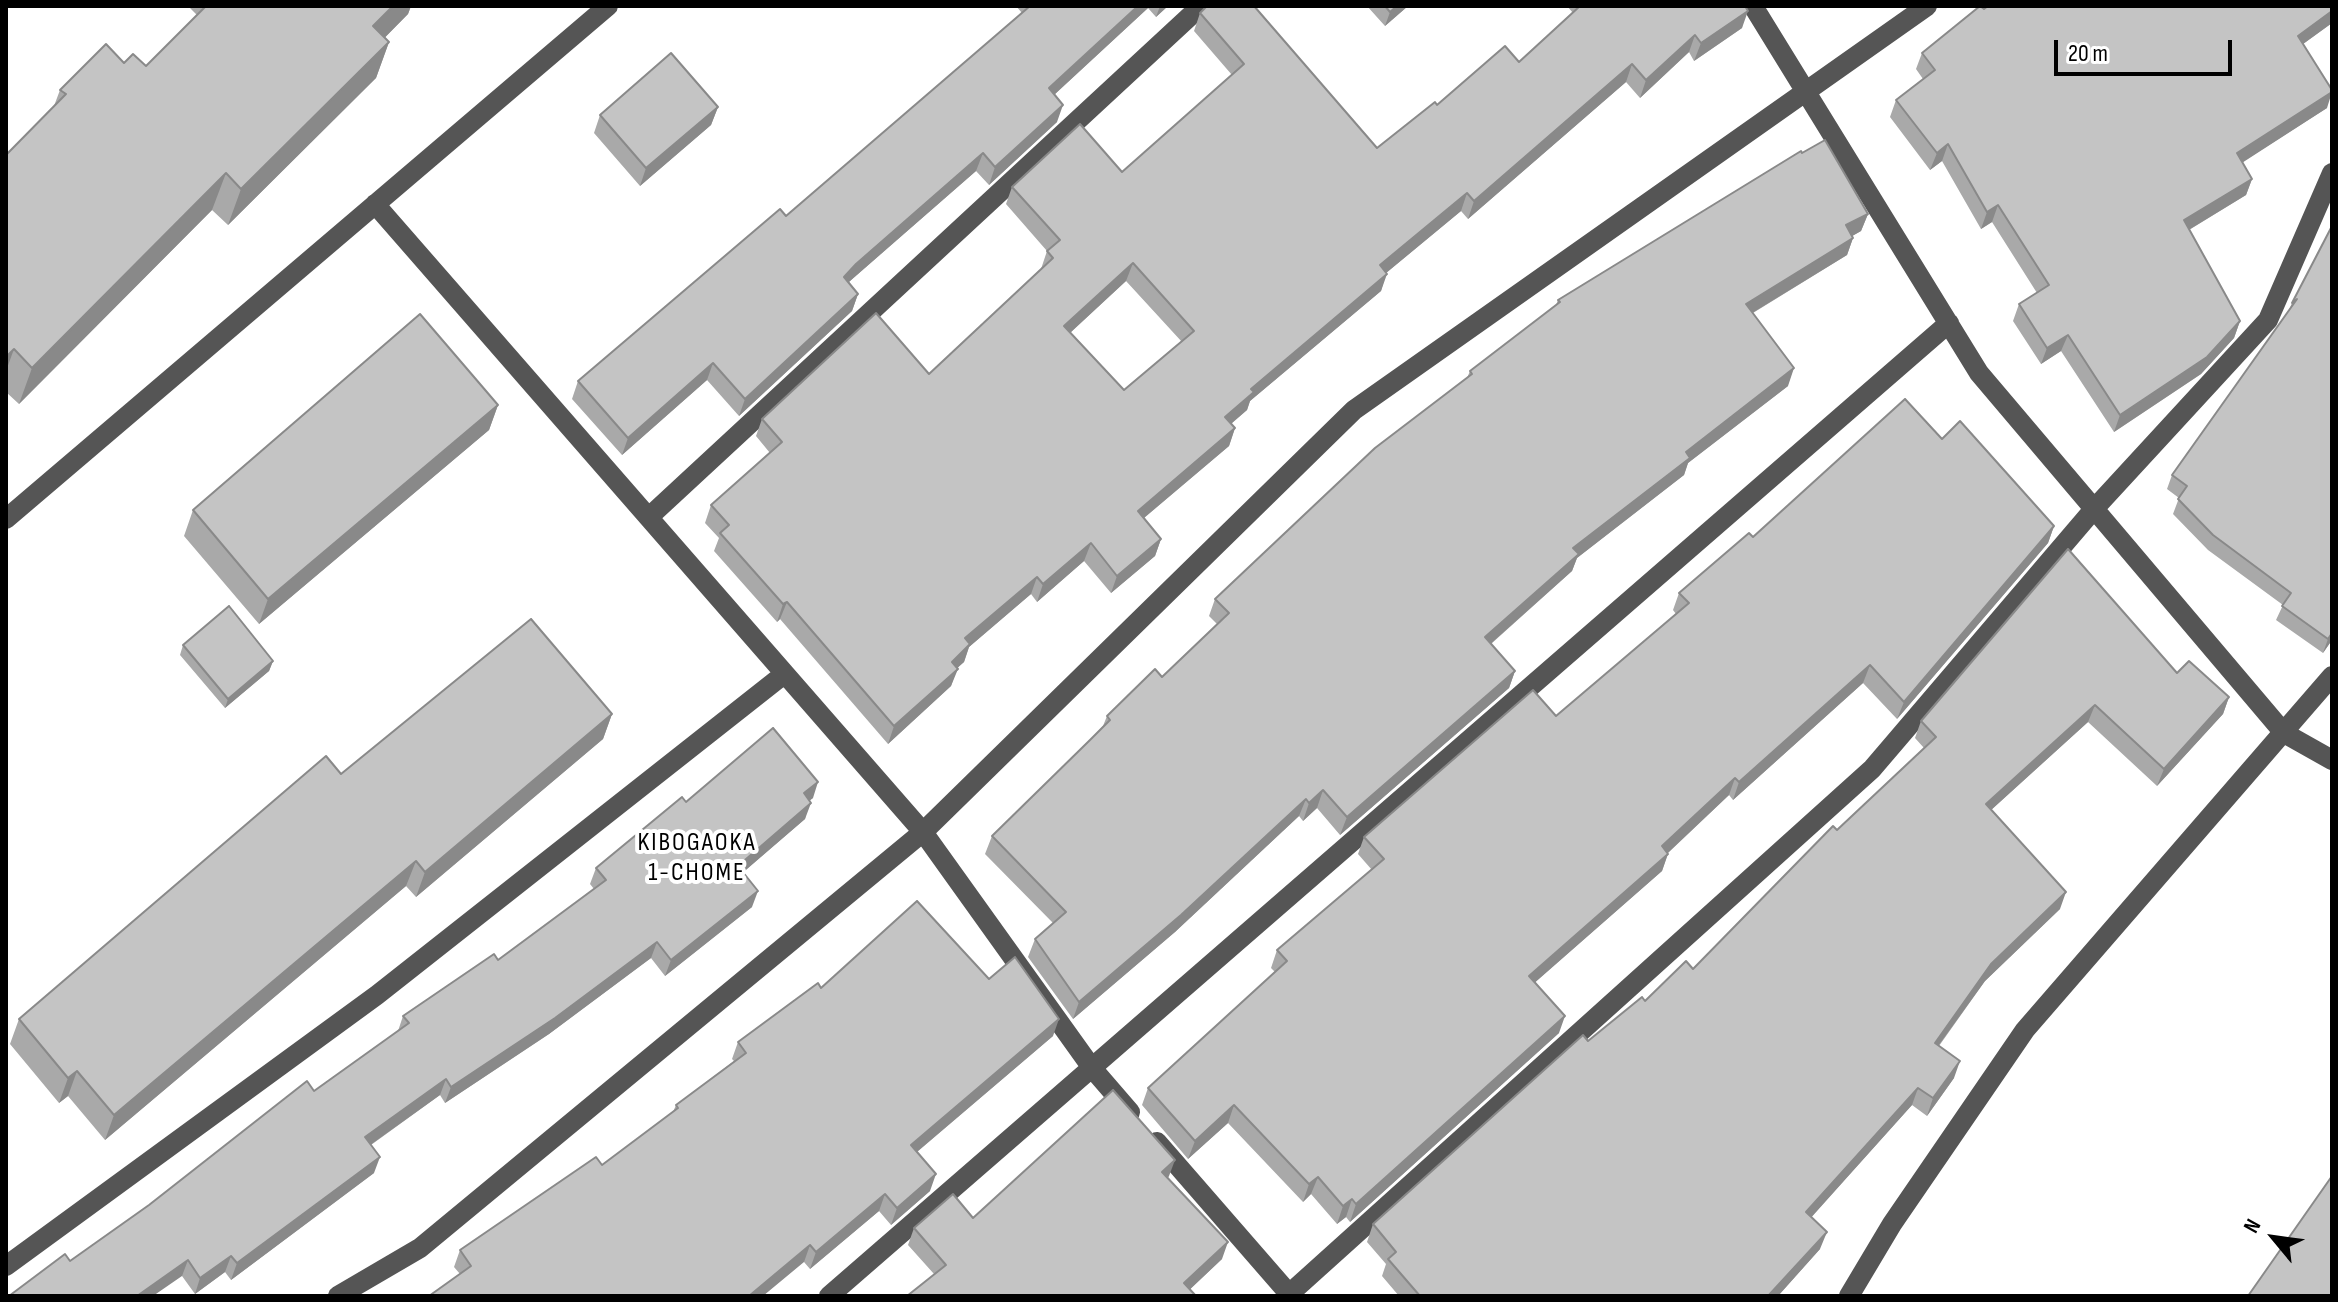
<!DOCTYPE html>
<html>
<head>
<meta charset="utf-8">
<style>
	body { margin:0 }
	#map { position:relative; width:2338px; height:1302px; overflow:hidden; background:#fff; font-family:"Sofia Sans Condensed",sans-serif }
	canvas { display:block }
	.frame { position:absolute; inset:0; border:8px solid #000; pointer-events:none }
	.north { position:absolute; left:2234px; top:1198px; width:80px; height:80px; -webkit-text-stroke:6px #fff; paint-order:stroke; rotate:299deg; font-size:22px; font-weight:700; line-height:32px; text-align:center; color:#000 }
	.north::after { content:''; display:block; margin:auto; width:28px; height:36px; background:#000; clip-path:polygon(50% 0,100% 100%,50% 72%,0 100%) }
	.scale { position:absolute; left:2054px; top:40px; width:178px; height:36px; box-sizing:border-box; border:4px solid #000; border-top:0; padding-left:10px; font-size:24px; line-height:28px; white-space:nowrap; color:#000; -webkit-text-stroke:6px #fff; paint-order:stroke }
</style>
</head>
<body>
<div id="map">
<canvas width="2338" height="1302"></canvas>
<div class="frame"></div>
<div class="north">N</div>
<div class="scale">20 m</div>
</div>
<script>
const ctx = document.querySelector('canvas').getContext('2d');
ctx.lineJoin = 'round';
const poly = rows => new Path2D(rows.map(r => 'M' + r).join(''));
function stroke(path, color, width, dash) { ctx.strokeStyle = color; ctx.lineWidth = width; ctx.lineCap = dash ? 'butt' : 'round'; ctx.setLineDash(dash || []); ctx.stroke(path); }
function fill(path, color) { ctx.fillStyle = color; ctx.fill(path, 'evenodd'); }
function label(font, color, halo, rows, align = 'center') {
  ctx.font = font + ' "Sofia Sans Condensed",sans-serif'; ctx.lineWidth = 8; ctx.setLineDash([]); ctx.textBaseline = 'middle'; ctx.strokeStyle = halo; ctx.fillStyle = color; for (const [text, x, y, turn = 0] of rows) {
    ctx.save(); ctx.translate(x, y); ctx.rotate((+turn || 0) * Math.PI / 180); ctx.textAlign = isNaN(turn) ? turn : align; if (halo) ctx.strokeText(text, 0, 0); ctx.fillText(text, 0, 0); ctx.restore();
  }
}
const minor = poly([
	[1753,6,1979,373,2284,733,2332,760],
	[375,204,923,832,1092,1068,1130,1112],
	[649,517,1201,6],
	[6,519,608,6],
	[1157,1142,1291,1296],
	[6,1266,377,995,783,675],
	[338,1296,420,1248,923,832,1354,410,1927,6],
	[829,1296,1949,323],
	[1287,1296,1872,769,2094,509,2268,320,2332,173],
	[1849,1296,1892,1224,2025,1030,2332,676]
]);
const wall = poly([
	[191,6,411,6,408,14,385,37,389,42,376,78,228,225,212,210,19,404,6,392,6,155,54,106,60,90,124,63,146,66,197,15,190,8],
	[1016,6,1168,6,1156,17,1148,8,1054,95,1057,122,989,185,976,171,850,281,848,282,858,294,852,311,739,416,707,380,622,455,572,399,578,381,786,216,1022,13],
	[1367,6,1408,6,1385,26],
	[1567,6,1745,6,1742,28,1694,61,1689,52,1640,98,1626,82,1468,219,1461,211,1386,273,1381,291,1250,401,1247,410,1231,424,1235,428,1229,446,1144,518,1161,539,1155,556,1111,593,1084,561,1037,602,1031,594,969,647,964,662,957,668,951,686,888,744,780,619,777,622,714,551,719,538,705,523,711,505,770,453,756,436,762,419,929,374,1041,269,1047,251,1006,204,1012,187,1122,172,1232,75,1194,31,1200,13,1377,148,1437,105,1519,62,1573,13],
	[1126,281,1182,342,1124,390,1070,333],
	[2332,6,2332,23,2303,44,2327,108,2242,162,2252,179,2246,195,2189,230,2240,321,2234,338,2201,374,2114,432,2061,351,2041,364,2013,321,2019,304,2037,293,1992,222,1981,229,1942,161,1930,170,1890,117,1896,100,1923,79,1916,69,1922,53,1984,9],
	[718,107,711,125,640,186,594,133,600,115],
	[1802,153,1868,214,1861,231,1852,236,1853,238,1847,255,1753,313,1788,386,1688,463,1684,475,1577,558,1572,571,1491,644,1515,671,1509,688,1340,835,1317,808,1303,821,1299,816,1175,932,1073,1019,1028,957,1035,939,1053,923,985,854,992,836,1090,740,1103,726,1107,716,1162,677,1217,624,1209,616,1215,599,1467,378,1470,371,1556,305,1558,300],
	[2292,303,2332,640,2323,653,2276,620,2283,605,2208,550,2173,514,2179,498,2167,489,2172,475,2289,310],
	[498,405,489,430,259,624,184,536,193,510],
	[1942,439,2054,526,2048,543,1897,719,1863,683,1733,800,1729,795,1668,853,1662,871,1535,982,1559,1033,1350,1222,1346,1217,1337,1224,1311,1194,1303,1202,1228,1123,1188,1159,1142,1105,1148,1088,1275,972,1271,968,1277,950,1372,870,1358,854,1364,837,1556,716,1676,614,1673,610,1679,593,1753,537],
	[183,645,273,661,269,671,225,708,180,655],
	[2177,673,2229,697,2223,714,2157,786,2088,722,1991,810,2060,909,1985,981,1939,1046,1954,1078,1927,1116,1912,1105,1811,1217,1820,1249,1778,1296,1399,1296,1382,1276,1386,1264,1367,1242,1373,1224,1588,1041,1693,969,1837,830,1924,748,1915,738,1921,721],
	[612,714,603,739,416,897,406,886,105,1140,68,1096,59,1103,10,1044,19,1019,341,774],
	[813,798,809,800,805,819,743,872,752,907,665,976,651,958,549,1034,445,1103,440,1095,371,1145,374,1173,231,1280,225,1272,195,1294,182,1276,70,1261,314,1091,398,1031,403,1016,498,960,594,889,590,884,596,868,686,802],
	[989,979,1053,1036,917,1152,930,1191,891,1225,879,1211,810,1269,804,1262,460,1274,454,1267,460,1250,602,1165,673,1112,676,1105,734,1061,732,1059,738,1042,821,988],
	[1169,1176,1168,1178,1222,1259,1190,1289,934,1274,908,1245,914,1228,973,1218]
]);
const shadedWall = poly([
	[393,6,411,6,408,14,360,63,373,26],
	[1138,6,1149,6,1148,8,1042,106,1049,88],
	[1160,6,1168,6,1156,17],
	[1397,6,1408,6,1385,26,1390,12],
	[1748,11,1742,28,1694,61,1701,43],
	[2332,11,2332,23,2292,52,2298,36],
	[1695,35,1689,52,1640,98,1646,80],
	[389,42,376,78,228,225,241,189],
	[1632,64,1626,82,1468,219,1474,201],
	[2332,92,2327,108,2231,170,2237,153],
	[1063,105,1057,122,989,185,995,167],
	[718,107,711,125,640,186,646,168],
	[1948,144,1942,161,1930,170,1937,153],
	[983,153,976,171,850,281,838,295,844,277,856,264],
	[226,173,212,210,19,404,32,368],
	[2252,179,2246,195,2177,237,2184,220],
	[1467,193,1461,211,1374,283,1380,265],
	[1998,205,1992,222,1981,229,1987,212],
	[1868,214,1861,231,1840,243,1846,225],
	[1853,238,1847,255,1739,321,1746,304],
	[1133,263,1126,281,1058,344,1064,326],
	[1387,274,1381,291,1250,401,1247,410,1219,434,1225,417,1251,389],
	[858,294,852,311,739,416,745,399],
	[2240,321,2234,338,2201,374,2114,432,2120,415],
	[2068,335,2061,351,2041,364,2047,348],
	[14,349,6,371,6,357],
	[713,363,707,380,622,455,628,438],
	[1794,368,1788,386,1688,463,1684,475,1577,558,1572,571,1478,655,1485,637,1573,548,1686,452],
	[498,405,489,430,259,624,268,599],
	[1235,428,1229,446,1132,528,1138,511],
	[2054,526,2048,543,1897,719,1904,702],
	[1161,539,1155,556,1111,593,1117,576],
	[1091,543,1084,561,1037,602,1043,584],
	[1037,577,1031,594,969,647,964,662,945,679,952,662,965,638],
	[787,602,780,619,777,622,783,604],
	[2332,633,2332,640,2323,653,2328,639],
	[273,661,269,671,225,708,228,699],
	[1870,665,1863,683,1733,800,1739,782],
	[958,669,951,686,888,744,894,726],
	[1515,671,1509,688,1340,835,1347,817],
	[2229,697,2223,714,2157,786,2164,769],
	[2095,705,2088,722,1979,821,1986,804],
	[612,714,603,739,416,897,425,872],
	[1735,778,1729,795,1656,864,1662,846],
	[818,782,813,798,798,810,804,793],
	[1323,790,1317,808,1303,821,1309,803],
	[1306,799,1299,816,1175,932,1073,1019,1079,1002],
	[811,803,805,819,732,882,738,866],
	[1668,854,1662,871,1523,993,1529,976],
	[416,861,406,886,105,1140,114,1115],
	[758,891,752,907,665,976,671,960],
	[2066,892,2060,909,1985,981,1928,1060,1935,1043,1991,964],
	[657,942,651,958,549,1034,445,1103,451,1087],
	[1565,1016,1559,1033,1350,1222,1356,1204],
	[1059,1019,1053,1036,905,1162,911,1145],
	[1960,1061,1954,1078,1927,1116,1933,1098],
	[77,1071,68,1096,59,1103,68,1078],
	[446,1079,440,1095,359,1153,365,1137],
	[1918,1088,1912,1105,1800,1230,1806,1212],
	[1234,1105,1228,1123,1188,1159,1195,1141],
	[380,1157,374,1173,231,1280,237,1263],
	[1175,1160,1169,1176,1156,1189,1162,1172],
	[936,1174,930,1191,891,1225,897,1208],
	[1318,1177,1311,1194,1303,1202,1309,1184],
	[885,1194,879,1211,810,1269,816,1252],
	[1352,1199,1346,1217,1337,1224,1343,1206],
	[1827,1232,1820,1249,1778,1296,1768,1296],
	[1228,1242,1222,1259,1183,1296,1184,1283],
	[810,1245,804,1262,763,1296,749,1296],
	[231,1256,225,1272,195,1294,200,1278],
	[188,1260,182,1276,153,1296,137,1296]
]);
const building = poly([
	[206,6,393,6,373,26,389,42,241,189,226,173,32,368,14,349,6,357,6,155,66,94,60,90,106,44,124,63,133,54,146,66,206,6],
	[1030,6,1138,6,1049,88,1063,105,995,167,983,153,856,264,844,277,858,294,745,399,713,363,628,438,578,381,780,209,786,216,1030,6],
	[1207,6,1254,6,1377,148,1435,102,1437,105,1505,46,1519,62,1580,6,1745,6,1748,11,1701,43,1695,35,1646,80,1632,64,1474,201,1467,193,1380,265,1387,274,1251,389,1254,392,1225,417,1235,428,1138,511,1161,539,1117,576,1091,543,1043,584,1037,577,965,638,970,644,952,662,958,669,894,726,787,602,783,604,720,533,729,525,711,505,782,442,762,419,876,313,929,374,1053,258,1047,251,1060,240,1012,187,1080,124,1122,172,1244,64,1200,13,1207,6],
	[1133,263,1194,331,1124,390,1064,326,1133,263],
	[1385,6,1397,6,1390,12,1385,6],
	[1980,6,1984,9,1988,6,2332,6,2332,11,2298,36,2332,90,2332,92,2237,153,2252,179,2184,220,2240,321,2207,357,2120,415,2068,335,2047,348,2019,304,2049,285,1998,205,1987,212,1948,144,1937,153,1896,100,1935,70,1922,53,1980,6],
	[671,53,718,107,646,168,600,115,671,53],
	[1825,140,1868,214,1846,225,1853,238,1746,304,1794,368,1686,452,1690,458,1573,548,1579,554,1485,637,1515,671,1347,817,1323,790,1309,803,1306,799,1181,915,1079,1002,1035,939,1066,912,992,836,1090,740,1110,720,1107,716,1155,669,1162,677,1229,613,1215,599,1375,448,1472,374,1470,371,1560,302,1558,300,1801,151,1802,153,1825,140],
	[2332,226,2332,633,2328,639,2282,606,2291,593,2213,535,2178,499,2187,486,2172,475,2297,299,2292,303,2332,226],
	[420,314,498,405,268,599,193,510,420,314],
	[1905,399,1942,439,1960,421,2054,526,1904,702,1870,665,1739,782,1735,778,1662,846,1668,854,1529,976,1565,1016,1356,1204,1352,1199,1343,1206,1318,1177,1309,1184,1234,1105,1195,1141,1148,1088,1287,961,1277,950,1384,859,1364,837,1533,690,1556,716,1689,603,1679,593,1749,533,1753,537,1905,399],
	[2068,549,2177,673,2189,661,2229,697,2164,769,2095,705,1986,804,2066,892,1991,964,1935,1043,1960,1061,1933,1098,1918,1088,1806,1212,1827,1232,1768,1296,1420,1296,1388,1259,1396,1252,1373,1224,1583,1035,1588,1041,1642,997,1645,1001,1686,961,1693,969,1833,826,1837,830,1936,737,1921,721,2068,549],
	[229,606,273,661,228,699,183,645,229,606],
	[531,619,612,714,425,872,416,861,114,1115,77,1071,68,1078,19,1019,326,756,341,774,531,619],
	[773,728,818,782,804,793,811,803,738,866,758,891,671,960,657,942,555,1018,451,1087,446,1079,365,1137,380,1157,237,1263,231,1256,200,1278,188,1260,137,1296,9,1296,65,1254,70,1261,149,1205,307,1081,314,1091,409,1023,403,1016,494,954,498,960,606,880,596,868,682,797,686,802,773,728],
	[917,901,989,979,1015,957,1059,1019,911,1145,936,1174,897,1208,885,1194,816,1252,810,1245,749,1296,429,1296,471,1266,460,1250,596,1157,602,1165,678,1108,676,1105,746,1053,738,1042,818,983,821,988,917,901],
	[1113,1090,1175,1160,1162,1172,1228,1242,1184,1283,1196,1296,907,1296,946,1265,914,1228,953,1194,973,1218,1113,1090],
	[2332,1176,2332,1296,2248,1296,2332,1176]
]);
const neighbourhoodNames = [
	["KIBOGAOKA",697,843],
	["1-CHOME",697,873]
];
stroke(minor, '#555', 20);
fill(wall, '#a9a9a9');
fill(shadedWall, '#898989');
fill(building, '#c4c4c4');
stroke(building, '#898989', 2);
ctx.letterSpacing = '2px';
label('26px', '#000', '#fff', neighbourhoodNames);
ctx.letterSpacing = '0px';
</script>
</body>
</html>
